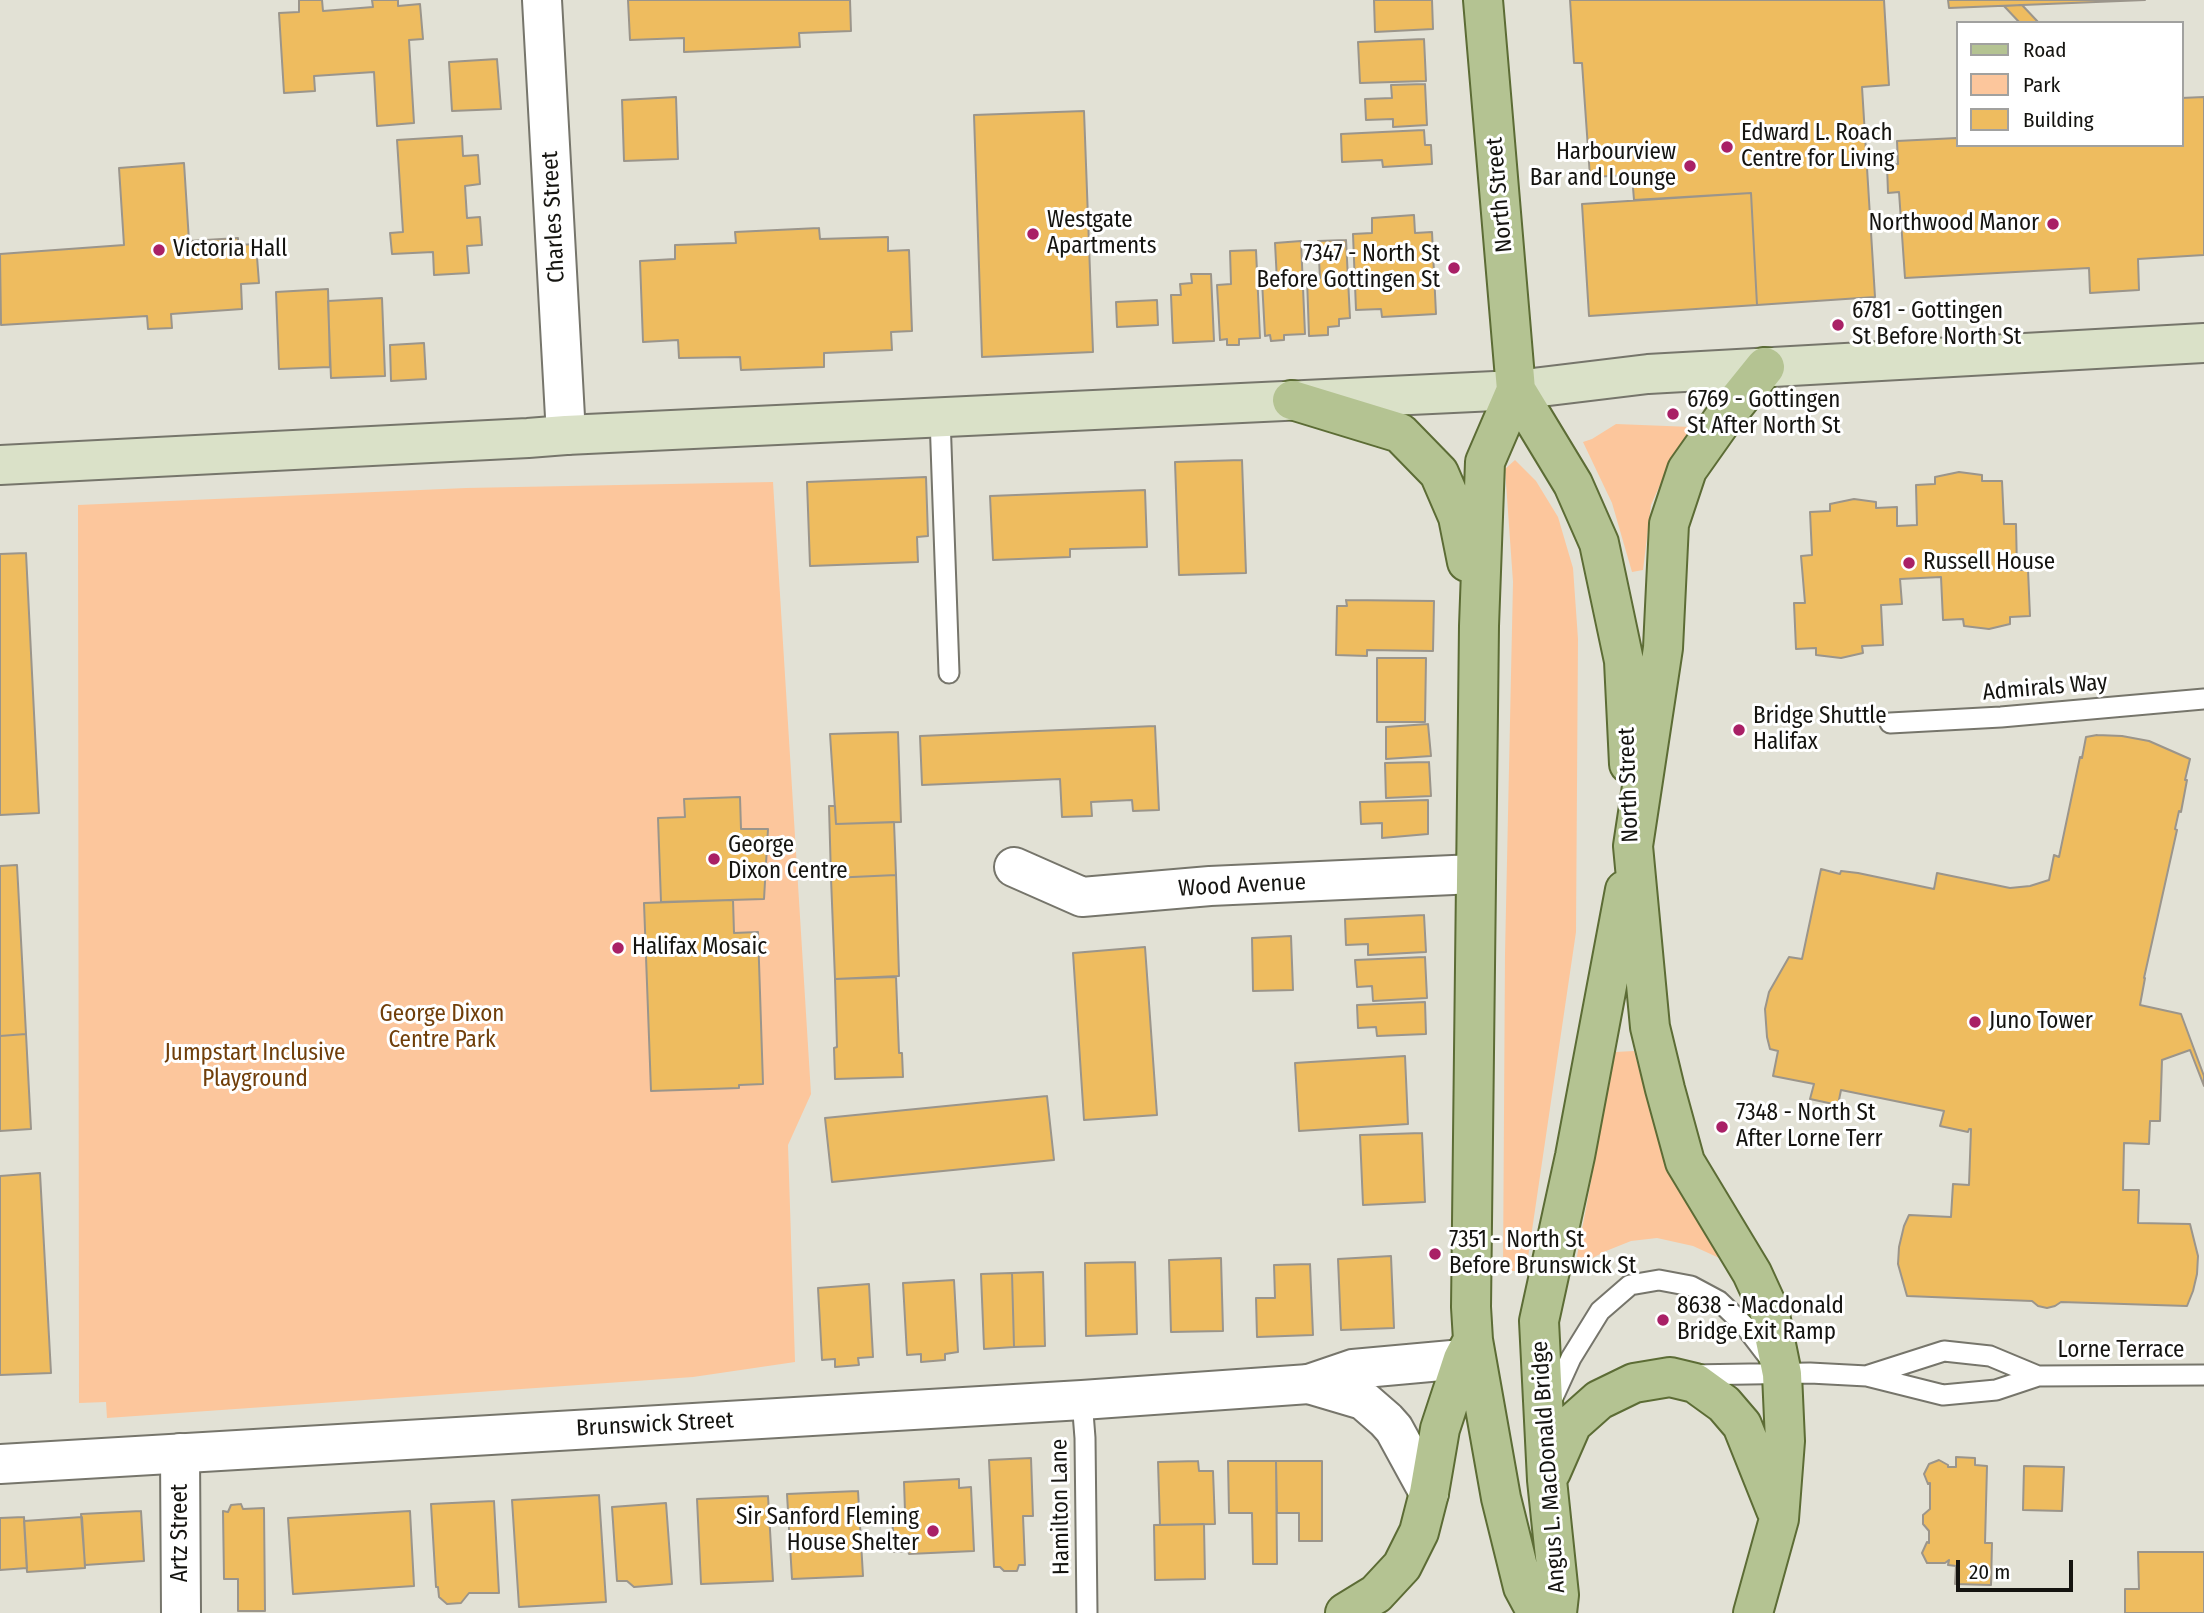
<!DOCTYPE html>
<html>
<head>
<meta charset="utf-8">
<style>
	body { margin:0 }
	#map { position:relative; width:2204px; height:1613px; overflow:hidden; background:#e2e1d5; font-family:"Fira Sans Condensed",sans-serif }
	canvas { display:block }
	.legend { position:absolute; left:1956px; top:21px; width:228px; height:126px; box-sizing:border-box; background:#fff; border:2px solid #a1a19f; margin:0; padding:9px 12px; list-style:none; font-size:21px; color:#151410 }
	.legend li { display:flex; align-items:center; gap:14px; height:35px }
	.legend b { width:35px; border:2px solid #a1a19f }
	.scale { position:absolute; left:1956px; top:1560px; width:117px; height:32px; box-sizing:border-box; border:4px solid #151410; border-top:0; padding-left:9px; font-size:21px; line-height:24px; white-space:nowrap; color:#151410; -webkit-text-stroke:5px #fff; paint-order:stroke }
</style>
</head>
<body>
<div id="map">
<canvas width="2204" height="1613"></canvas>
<ul class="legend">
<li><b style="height:9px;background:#b4c392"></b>Road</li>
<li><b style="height:19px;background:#fcc69c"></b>Park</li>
<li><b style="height:19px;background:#eebc5f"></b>Building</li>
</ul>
<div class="scale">20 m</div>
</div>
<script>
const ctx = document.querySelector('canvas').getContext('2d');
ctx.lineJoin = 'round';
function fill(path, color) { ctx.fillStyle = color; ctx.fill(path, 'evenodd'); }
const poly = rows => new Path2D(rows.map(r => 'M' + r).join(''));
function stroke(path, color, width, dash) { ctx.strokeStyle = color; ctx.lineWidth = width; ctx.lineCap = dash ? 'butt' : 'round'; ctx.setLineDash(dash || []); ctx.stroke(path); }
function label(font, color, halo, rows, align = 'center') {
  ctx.font = font + ' "Fira Sans Condensed",sans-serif'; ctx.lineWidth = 6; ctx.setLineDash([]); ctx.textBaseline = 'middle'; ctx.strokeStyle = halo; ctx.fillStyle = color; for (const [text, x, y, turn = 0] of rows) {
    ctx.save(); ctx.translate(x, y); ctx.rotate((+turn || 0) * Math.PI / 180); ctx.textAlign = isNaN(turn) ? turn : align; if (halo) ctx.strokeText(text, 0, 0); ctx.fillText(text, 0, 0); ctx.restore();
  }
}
const green = poly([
	[1616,424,1692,427,1672,458,1651,505,1643,570,1632,572,1612,503,1583,442,1592,439],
	[1515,460,1536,481,1558,517,1573,568,1578,639,1576,932,1526,1271,1503,1271,1505,954,1513,582,1505,469],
	[773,482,811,1094,788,1145,795,1362,693,1377,107,1418,106,1402,79,1403,78,505,466,488],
	[1634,1051,1659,1141,1686,1196,1728,1262,1693,1246,1657,1238,1631,1241,1606,1251,1575,1267,1615,1052]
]);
const building = poly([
	[299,0,322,0,323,11,373,7,372,0,398,0,398,6,420,4,423,39,409,40,414,123,377,126,374,72,314,76,315,91,284,93,279,13,299,12,299,0],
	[628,0,850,0,851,31,799,33,800,47,684,52,684,38,630,40,628,0],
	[1374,0,1432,0,1433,29,1375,32,1374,0],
	[1570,0,1884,0,1889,85,1862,87,1875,297,1757,305,1751,193,1634,200,1632,175,1590,177,1582,63,1574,63,1570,0],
	[1948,0,2145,0,1949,8,1948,0],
	[2022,5,2039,23,2020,23,2004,6,2022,5],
	[1424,39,1426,81,1360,83,1358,42,1424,39],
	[497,59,501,109,452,111,449,62,497,59],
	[1425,84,1427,125,1393,127,1393,119,1366,120,1365,99,1392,98,1391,85,1425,84],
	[676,97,678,159,624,161,622,100,676,97],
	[2204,97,2204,255,2138,259,2139,290,2090,293,2089,268,1905,278,1899,192,1888,193,1887,165,1898,164,1897,141,1957,138,1957,145,2181,145,2181,98,2204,97],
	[1084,111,1093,352,982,357,974,115,1084,111],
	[1424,130,1425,145,1431,145,1432,164,1383,167,1382,160,1342,162,1341,134,1424,130],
	[462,136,463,156,478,155,480,184,465,186,467,218,480,217,482,245,467,246,469,273,434,275,433,252,392,254,390,233,403,232,397,140,462,136],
	[184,163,189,241,238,238,238,245,256,244,259,283,241,284,242,309,171,314,172,328,148,329,147,316,1,325,0,254,124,245,119,168,184,163],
	[1751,193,1757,305,1589,316,1582,204,1751,193],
	[1414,215,1415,233,1432,232,1436,314,1382,317,1381,309,1356,310,1353,234,1372,233,1372,218,1414,215],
	[819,228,820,239,888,237,888,251,909,250,912,331,891,332,892,350,824,353,824,367,741,370,740,357,679,358,678,340,643,342,640,261,675,259,675,245,736,243,735,232,819,228],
	[1346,240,1350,318,1339,319,1339,326,1328,327,1328,335,1309,336,1307,278,1320,278,1318,241,1346,240],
	[1301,241,1305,334,1284,335,1284,340,1271,341,1270,335,1265,336,1262,281,1277,281,1275,243,1301,241],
	[1256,250,1260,338,1239,339,1239,345,1227,345,1227,339,1220,340,1217,285,1231,284,1230,251,1256,250],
	[1191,274,1211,274,1214,341,1173,343,1171,295,1181,295,1180,284,1192,283,1191,274],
	[328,289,330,367,279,369,276,292,328,289],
	[382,298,385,376,331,378,328,301,382,298],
	[1157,300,1158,325,1117,327,1116,302,1157,300],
	[424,343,426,379,391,381,390,345,424,343],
	[1242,460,1246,573,1179,575,1175,462,1242,460],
	[1959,472,1982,475,1982,481,2002,481,2004,524,2016,524,2017,570,2028,570,2030,616,2010,617,2010,624,1989,629,1964,626,1963,619,1943,620,1941,577,1900,579,1902,604,1881,605,1883,645,1862,646,1863,653,1841,658,1816,655,1816,648,1796,649,1794,603,1805,603,1801,556,1812,555,1810,512,1830,511,1830,504,1854,499,1876,502,1876,508,1897,507,1897,526,1917,525,1916,485,1935,484,1935,477,1959,472],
	[926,477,928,536,917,537,918,562,810,566,807,482,926,477],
	[1145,490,1147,547,1070,549,1070,557,993,560,990,496,1145,490],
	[26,553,39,813,0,815,0,554,26,553],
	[1346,600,1434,601,1433,651,1367,650,1367,656,1336,655,1337,606,1347,606,1346,600],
	[1377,658,1426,658,1425,722,1377,722,1377,658],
	[1428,724,1431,756,1386,759,1386,727,1428,724],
	[1155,726,1159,810,1133,811,1132,800,1091,802,1092,816,1062,817,1060,779,922,785,920,736,1155,726],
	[898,732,901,822,836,824,830,734,898,732],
	[2097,735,2122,736,2149,741,2190,759,2185,780,2187,780,2181,812,2179,811,2175,829,2177,830,2144,978,2145,978,2140,1005,2181,1014,2204,1076,2204,1086,2190,1050,2162,1060,2160,1121,2150,1121,2149,1144,2124,1143,2123,1190,2139,1190,2138,1223,2190,1224,2198,1256,2197,1274,2193,1291,2187,1306,2061,1302,2055,1306,2047,1308,2038,1306,2032,1301,1907,1296,1898,1264,1899,1247,1904,1226,1909,1215,1951,1217,1953,1184,1969,1185,1971,1129,1969,1129,1968,1132,1940,1126,1944,1111,1841,1090,1838,1105,1810,1099,1814,1084,1773,1076,1778,1051,1770,1049,1767,1037,1765,1009,1769,992,1789,957,1802,959,1821,869,1840,874,1841,871,1858,873,1934,889,1937,873,2010,888,2030,886,2049,880,2054,855,2059,857,2080,757,2082,758,2086,737,2097,735],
	[1429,762,1431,796,1386,798,1385,763,1429,762],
	[740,797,741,829,768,829,764,899,661,902,658,818,685,817,684,799,740,797],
	[1428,800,1428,834,1382,838,1382,823,1361,824,1360,802,1428,800],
	[829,806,835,806,836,824,894,822,896,875,831,878,829,806],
	[17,865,26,1034,0,1036,0,866,17,865],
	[896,875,899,976,835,979,831,878,896,875],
	[733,900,734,933,758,932,763,1084,739,1085,739,1088,651,1091,644,903,733,900],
	[1424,915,1426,952,1368,955,1368,944,1346,945,1345,919,1424,915],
	[1291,936,1293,990,1253,991,1252,938,1291,936],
	[1145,947,1157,1115,1084,1120,1073,953,1145,947],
	[1425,957,1427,998,1373,1001,1372,986,1357,987,1355,960,1425,957],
	[896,977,899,1053,902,1053,903,1077,835,1079,834,1048,837,1047,835,979,896,977],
	[1425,1002,1426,1034,1377,1036,1376,1027,1358,1028,1357,1005,1425,1002],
	[26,1034,31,1129,0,1131,0,1036,26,1034],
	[1405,1056,1408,1124,1299,1131,1295,1063,1405,1056],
	[1047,1096,1054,1160,832,1182,825,1118,1047,1096],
	[1422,1133,1425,1202,1363,1205,1360,1135,1422,1133],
	[40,1173,51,1373,0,1375,0,1176,40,1173],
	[1391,1256,1394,1328,1341,1330,1338,1259,1391,1256],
	[1221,1258,1223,1331,1171,1332,1169,1260,1221,1258],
	[1135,1262,1137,1334,1086,1336,1085,1263,1135,1262],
	[1310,1264,1313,1335,1257,1337,1256,1298,1275,1298,1274,1265,1310,1264],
	[1043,1272,1045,1346,1014,1347,1012,1273,1043,1272],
	[1012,1273,1014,1347,984,1349,981,1274,1012,1273],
	[954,1280,958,1352,945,1354,945,1360,921,1362,921,1354,907,1355,903,1283,954,1280],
	[869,1284,873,1357,858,1358,859,1365,835,1367,835,1359,822,1360,818,1288,869,1284],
	[1956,1457,1975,1458,1975,1465,1987,1466,1985,1543,1992,1543,1991,1585,1955,1584,1956,1566,1948,1565,1949,1560,1945,1563,1927,1563,1922,1553,1927,1542,1929,1543,1929,1531,1923,1524,1923,1515,1930,1509,1930,1483,1928,1484,1924,1474,1929,1464,1939,1460,1948,1465,1948,1467,1956,1467,1956,1457],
	[1031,1458,1033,1516,1023,1516,1025,1565,1019,1565,1017,1571,1004,1571,1000,1567,994,1567,989,1460,1031,1458],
	[1198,1461,1199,1471,1213,1471,1215,1524,1160,1525,1158,1462,1198,1461],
	[1228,1461,1276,1461,1277,1564,1253,1564,1252,1513,1229,1513,1228,1461],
	[1276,1461,1322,1461,1322,1541,1299,1541,1299,1513,1277,1513,1276,1461],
	[2024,1466,2064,1467,2062,1511,2023,1510,2024,1466],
	[959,1479,959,1488,971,1487,974,1551,909,1554,908,1551,894,1552,892,1512,905,1511,904,1482,959,1479],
	[858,1491,863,1576,792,1579,787,1494,858,1491],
	[599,1495,606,1602,519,1607,512,1500,599,1495],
	[768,1496,773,1581,701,1584,697,1499,768,1496],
	[494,1501,499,1593,469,1593,461,1603,447,1604,439,1597,438,1587,436,1587,431,1504,494,1501],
	[666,1503,672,1584,634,1587,627,1581,617,1581,612,1507,666,1503],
	[241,1504,243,1509,264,1508,265,1611,238,1611,238,1579,224,1579,223,1511,228,1512,231,1505,241,1504],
	[141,1511,144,1561,85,1565,81,1514,141,1511],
	[410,1511,414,1586,293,1594,288,1518,410,1511],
	[24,1517,27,1568,0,1570,0,1518,24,1517],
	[82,1517,85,1568,27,1572,24,1521,82,1517],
	[1204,1524,1205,1579,1155,1580,1154,1525,1204,1524],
	[2138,1552,2204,1552,2204,1613,2125,1613,2125,1589,2139,1589,2138,1552]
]);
const service = poly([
	[940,417,949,673],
	[1890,723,2001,717,2204,699],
	[1689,1375,1810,1373,1867,1376,1943,1395,1996,1390,2038,1376,2204,1375],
	[1869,1375,1944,1351,1990,1356,2038,1376],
	[1082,1400,1085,1438,1087,1613],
	[1550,1404,1571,1358,1600,1311,1630,1285,1659,1280,1691,1286,1719,1301,1744,1325,1770,1359]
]);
const minor = poly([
	[542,0,566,435],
	[1014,867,1082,897,1210,886,1475,874],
	[1309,1384,1363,1400,1386,1420,1394,1429,1429,1493],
	[1309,1384,1353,1369,1463,1359],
	[180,1453,181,1613]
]);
const tertiary = poly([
	[0,1464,1082,1400,1309,1384]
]);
const secondary = poly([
	[0,465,528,438,566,435,1516,390,1648,374,2204,343]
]);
const primary = poly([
	[1483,0,1516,390,1485,462,1479,626,1471,1307,1473,1340,1501,1498,1523,1587,1537,1613],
	[1516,390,1573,484,1599,543,1624,661,1629,764],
	[1292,400,1400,433,1439,473,1458,517,1467,562],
	[1551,1472,1572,1424,1599,1400,1634,1383,1670,1377,1695,1383,1724,1404,1742,1425,1776,1510],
	[1345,1613,1376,1594,1402,1566,1419,1532,1429,1493,1440,1429,1463,1359,1473,1340],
	[1557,1613,1559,1595,1547,1480,1539,1321,1575,1156,1625,890],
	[1753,1613,1779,1519,1785,1441,1782,1374,1769,1310,1752,1273,1685,1162,1665,1089,1650,1027,1633,846,1663,648,1669,524,1687,470,1723,419,1765,367]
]);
const markers = [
	[1727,147,7,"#a92066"],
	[1690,166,7,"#a92066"],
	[2053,224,7,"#a92066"],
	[1033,234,7,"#a92066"],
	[159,250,7,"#a92066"],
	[1454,268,7,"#a92066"],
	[1838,325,7,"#a92066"],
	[1673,414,7,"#a92066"],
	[1909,563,7,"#a92066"],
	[1739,730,7,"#a92066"],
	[714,859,7,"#a92066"],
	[618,948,7,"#a92066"],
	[1975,1022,7,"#a92066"],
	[1722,1127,7,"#a92066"],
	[1435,1254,7,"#a92066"],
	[1663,1320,7,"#a92066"],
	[933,1531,7,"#a92066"]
];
const poiNames = [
	["Edward L. Roach",1741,134],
	["Centre for Living",1741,160],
	["Harbourview",1676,153,"right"],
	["Bar and Lounge",1676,179,"right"],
	["Westgate",1047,221],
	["Apartments",1047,247],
	["Northwood Manor",2039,224,"right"],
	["Victoria Hall",173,250],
	["7347 - North St",1440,255,"right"],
	["Before Gottingen St",1440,281,"right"],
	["6781 - Gottingen",1852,312],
	["St Before North St",1852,338],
	["6769 - Gottingen",1687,401],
	["St After North St",1687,427],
	["Russell House",1923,563],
	["Bridge Shuttle",1753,717],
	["Halifax",1753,743],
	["George",728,846],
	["Dixon Centre",728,872],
	["Halifax Mosaic",632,948],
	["Juno Tower",1989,1022],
	["7348 - North St",1736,1114],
	["After Lorne Terr",1736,1140],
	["7351 - North St",1449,1241],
	["Before Brunswick St",1449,1267],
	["8638 - Macdonald",1677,1307],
	["Bridge Exit Ramp",1677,1333],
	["Sir Sanford Fleming",919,1518,"right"],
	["House Shelter",919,1544,"right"]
];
const streetNames = [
	["North Street",1500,195,-95],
	["Charles Street",554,217,-93],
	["Admirals Way",2045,688,-5],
	["North Street",1629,785,-92],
	["Wood Avenue",1242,886,-3],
	["Lorne Terrace",2121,1351],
	["Brunswick Street",655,1425,-3],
	["Angus L. MacDonald Bridge",1549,1467,-94],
	["Hamilton Lane",1061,1507,-91],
	["Artz Street",181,1533,-90]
];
const parkNames = [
	["George Dixon",442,1015],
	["Centre Park",442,1041],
	["Jumpstart Inclusive",255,1054],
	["Playground",255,1080]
];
fill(green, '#fcc69c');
fill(building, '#eebc5f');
stroke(building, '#9b958b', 2);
stroke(service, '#76756b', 23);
stroke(minor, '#76756b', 42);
stroke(tertiary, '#76756b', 42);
stroke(secondary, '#76756b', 42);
stroke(primary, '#5c6c35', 42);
stroke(service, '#fff', 19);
stroke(minor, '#fff', 38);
stroke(tertiary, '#fff', 38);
stroke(secondary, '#dae1c8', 38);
stroke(primary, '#b4c392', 38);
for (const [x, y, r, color] of markers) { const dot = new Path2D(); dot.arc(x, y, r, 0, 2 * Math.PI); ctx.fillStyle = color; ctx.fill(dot); stroke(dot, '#fff', 2.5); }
label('23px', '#151410', '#fff', poiNames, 'left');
label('23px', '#151410', '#fff', streetNames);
label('23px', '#703e09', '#fff', parkNames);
</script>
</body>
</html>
